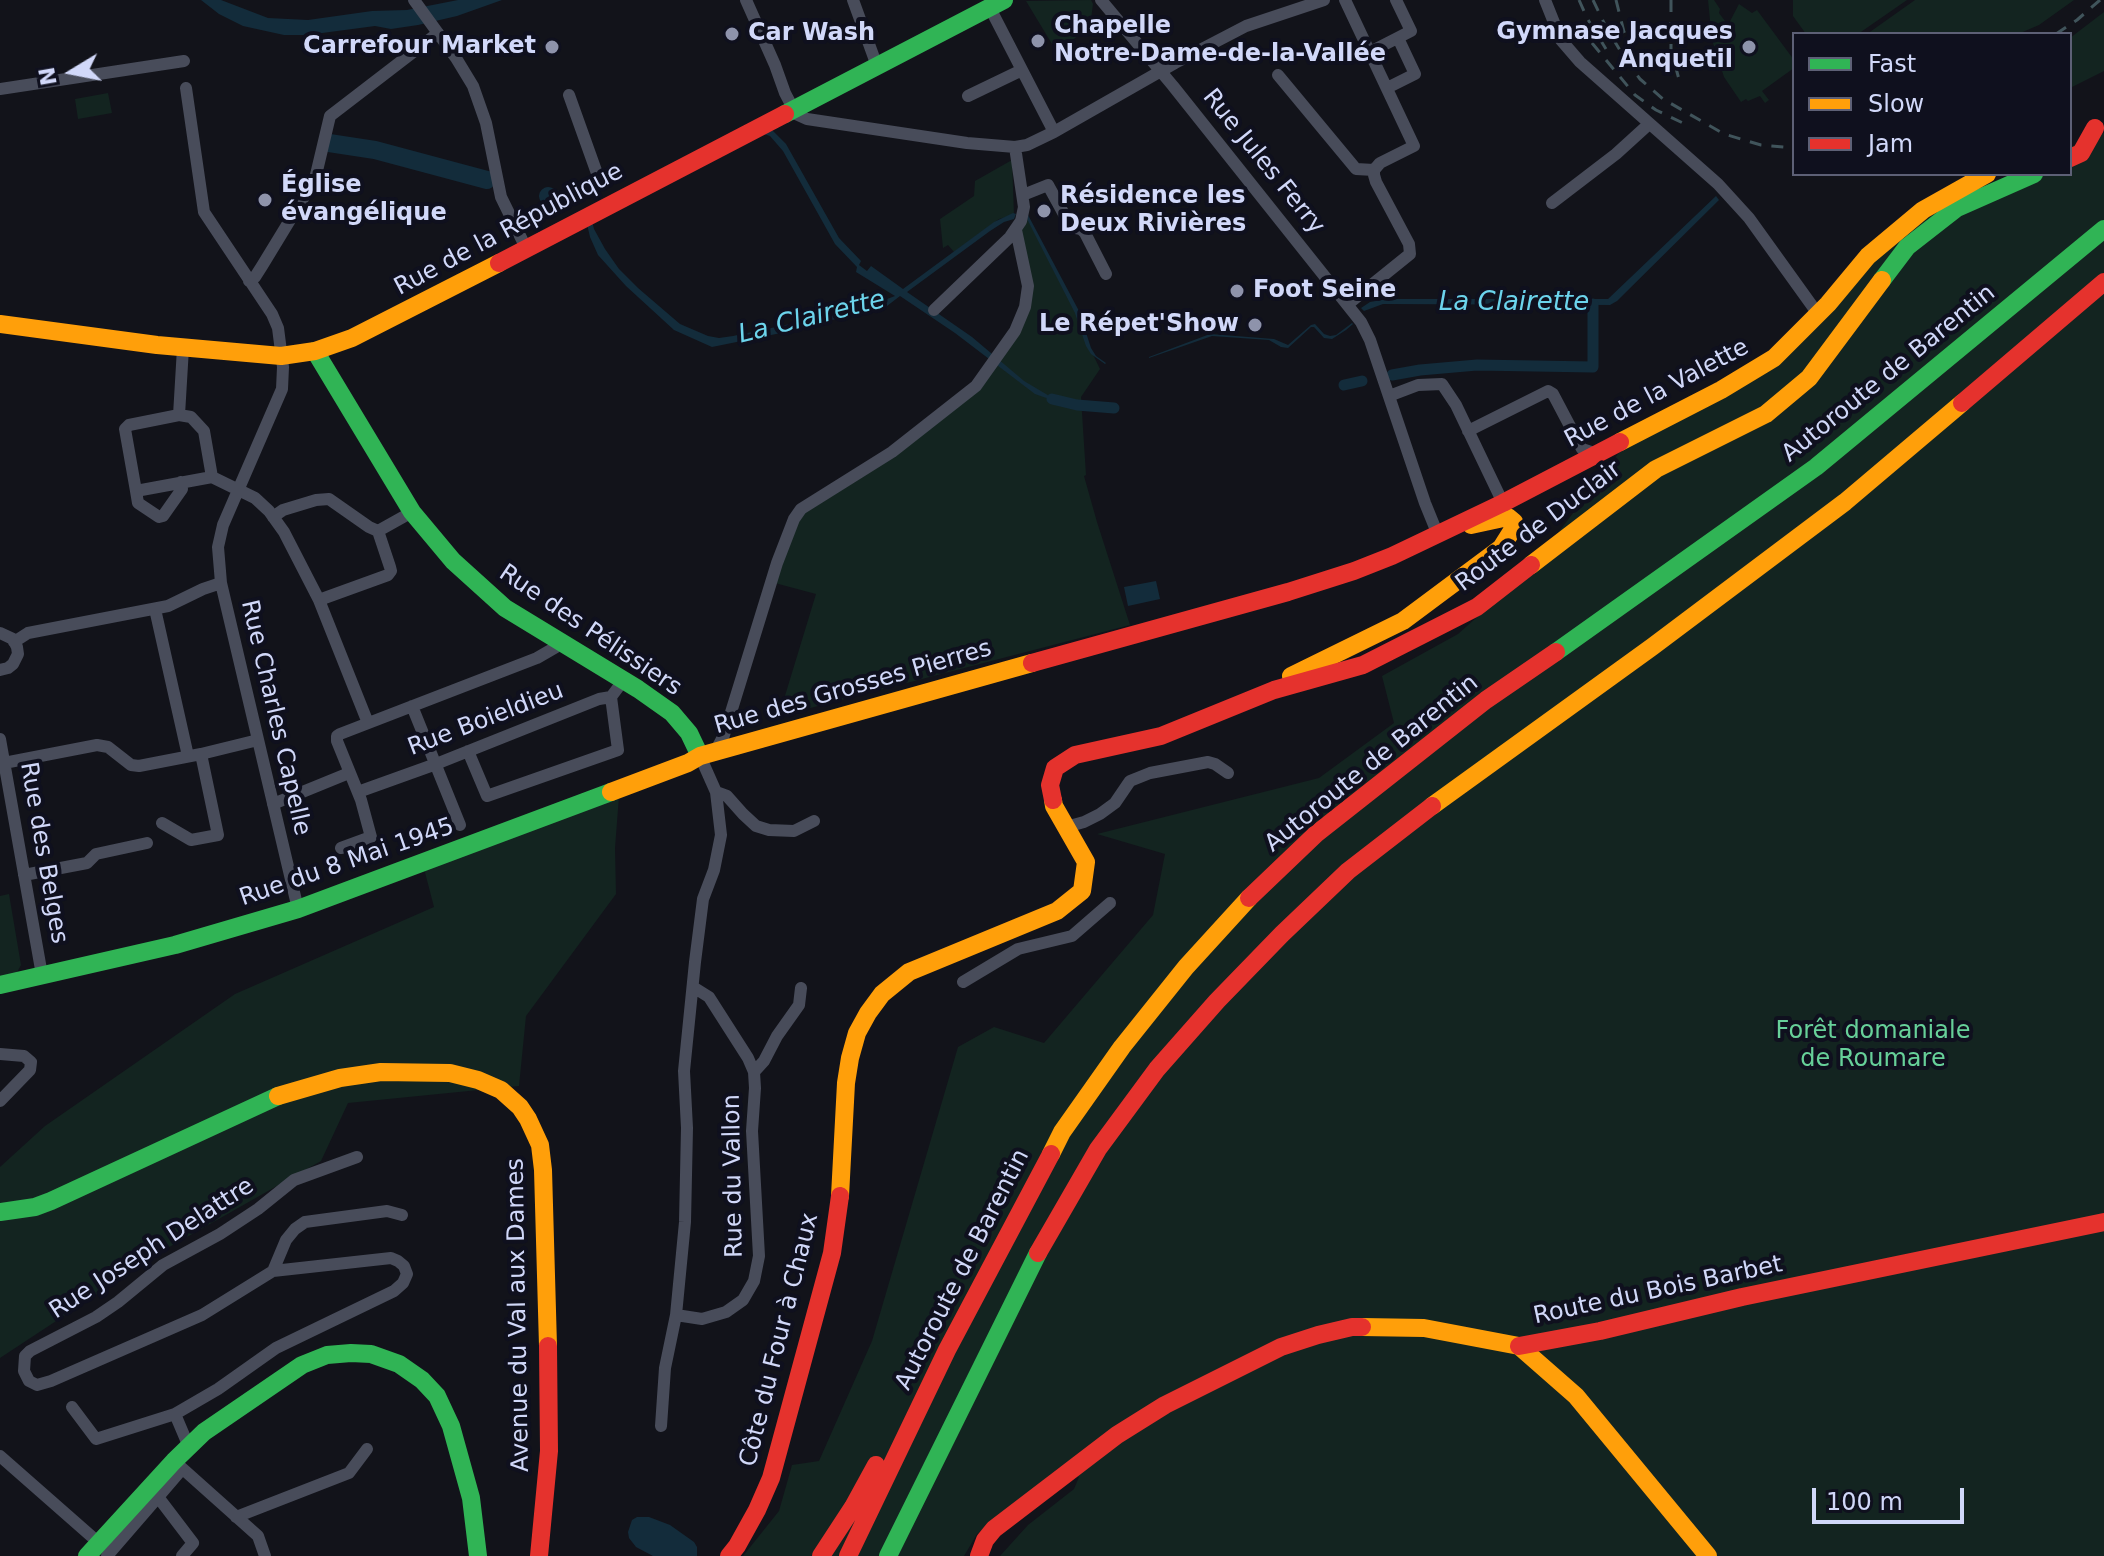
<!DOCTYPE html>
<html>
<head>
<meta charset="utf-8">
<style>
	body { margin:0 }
	#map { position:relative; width:2104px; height:1556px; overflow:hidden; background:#12131a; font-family:"DejaVu Sans",sans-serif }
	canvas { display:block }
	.legend { position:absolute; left:1792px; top:32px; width:280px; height:144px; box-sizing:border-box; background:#0f101e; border:2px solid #5d6076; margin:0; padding:10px 14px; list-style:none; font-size:24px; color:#d1d8f9 }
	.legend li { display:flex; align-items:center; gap:16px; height:40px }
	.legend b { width:40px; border:2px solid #5d6076 }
	.north { position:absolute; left:32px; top:32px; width:80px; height:80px; -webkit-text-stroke:6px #0f101e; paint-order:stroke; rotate:260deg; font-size:22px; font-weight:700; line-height:32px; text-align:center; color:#d1d8f9 }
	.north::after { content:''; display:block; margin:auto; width:28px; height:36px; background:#d1d8f9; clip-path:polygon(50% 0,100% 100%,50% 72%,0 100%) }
	.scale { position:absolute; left:1812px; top:1488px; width:152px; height:36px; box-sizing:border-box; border:4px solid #d1d8f9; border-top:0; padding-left:10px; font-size:24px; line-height:28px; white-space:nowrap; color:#d1d8f9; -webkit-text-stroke:6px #0f101e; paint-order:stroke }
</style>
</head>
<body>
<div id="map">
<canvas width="2104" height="1556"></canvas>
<ul class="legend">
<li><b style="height:10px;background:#30b455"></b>Fast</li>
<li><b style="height:10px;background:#ff9f0a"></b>Slow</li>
<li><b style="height:10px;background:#e5322d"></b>Jam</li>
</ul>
<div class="north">N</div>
<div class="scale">100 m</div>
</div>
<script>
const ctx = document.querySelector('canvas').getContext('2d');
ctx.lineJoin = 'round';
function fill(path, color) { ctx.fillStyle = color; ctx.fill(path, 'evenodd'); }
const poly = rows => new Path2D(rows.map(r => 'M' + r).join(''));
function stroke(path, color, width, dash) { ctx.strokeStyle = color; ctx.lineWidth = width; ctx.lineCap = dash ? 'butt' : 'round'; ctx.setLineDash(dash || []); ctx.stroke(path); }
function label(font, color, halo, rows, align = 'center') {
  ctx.font = font + ' "DejaVu Sans",sans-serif'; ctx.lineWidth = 8; ctx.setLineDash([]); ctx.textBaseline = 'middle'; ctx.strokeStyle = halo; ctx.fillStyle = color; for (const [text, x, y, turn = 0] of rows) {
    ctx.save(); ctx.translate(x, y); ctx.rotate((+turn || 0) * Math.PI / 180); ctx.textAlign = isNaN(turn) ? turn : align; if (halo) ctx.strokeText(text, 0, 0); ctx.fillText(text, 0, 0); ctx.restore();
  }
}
const green = poly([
	[1091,0,1093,4,1090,27,1063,47,1052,44,1026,1],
	[1708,0,1714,0,1720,9,1719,13,1728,25,1739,4,1752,13,1757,10,1794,60,1794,68,1762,91,1769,100,1765,103,1760,96,1748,101,1746,99,1741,102,1724,77,1712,40],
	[1793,0,1907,0,1858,34,1806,34,1793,16],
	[1915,0,2074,0,2039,25,2018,34,1867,34],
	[2104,12,2104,71,2070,88,2070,38],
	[108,93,112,113,78,119,75,99],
	[2104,133,2104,1556,1000,1556,1028,1525,1074,1489,1079,1477,1060,1467,977,1534,964,1556,743,1556,779,1511,792,1465,819,1461,872,1341,958,1047,994,1027,1044,1043,1153,915,1165,854,1097,834,1319,778,1394,723,1382,676,1458,634,1529,571,1624,446,1756,377,1898,230,2014,174,2070,174,2070,147],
	[1012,160,1014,215,999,219,954,252,948,245,943,248,940,219,974,196,975,181],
	[1027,218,1077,313,1085,338,1100,369,1081,397,1086,475,1084,476,1097,522,1130,625,791,713,784,699,816,594,771,582,794,519,976,386,1025,307,1016,230],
	[619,796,615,848,616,894,526,1016,519,1086,348,1103,321,1161,164,1250,0,1358,0,1167,45,1126,235,994,434,907,421,857],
	[9,894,21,965,16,974,0,977,0,896]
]);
const water = poly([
	[201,0,221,0,268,18,308,20,372,11,407,10,458,0,502,0,457,16,418,25,391,29,375,26,307,35,284,35,243,26,219,14],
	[770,128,786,144,839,238,861,261,859,265,867,271,871,266,903,289,994,222,1013,213,1016,214,1014,219,1004,222,990,231,907,292,972,337,1024,381,1051,397,1067,401,1066,405,1035,394,955,333,900,296,887,306,781,333,712,347,674,330,626,286,598,255,590,237,587,224,592,221,594,229,605,249,619,269,638,288,680,324,708,336,719,338,733,336,795,323,874,304,895,296,856,272,857,267,835,244,783,151,770,136,761,133],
	[1716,196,1719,200,1617,301,1610,305,1383,304,1364,311,1361,308,1370,302,1387,299,1608,299],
	[1028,215,1079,311,1091,348,1096,356,1106,363,1105,364,1091,354,1086,346,1075,313,1027,219],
	[1352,323,1353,324,1346,330,1332,339,1324,338,1314,327,1311,327,1288,348,1281,347,1269,340,1212,336,1149,358,1149,357,1210,334,1274,339,1288,345,1311,325,1315,324,1324,334,1330,336,1336,335],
	[1156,581,1160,599,1128,606,1124,587],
	[637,1517,649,1517,670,1525,694,1542,697,1547,697,1556,653,1556,636,1547,629,1538,628,1532,632,1520]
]);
const canal = poly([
	[1392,375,1420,370,1477,365,1593,367,1593,304],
	[1344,385,1362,381],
	[1052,399,1077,405,1114,408]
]);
const river = poly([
	[329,143,375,150,487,180],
	[548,196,562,202]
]);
const street = poly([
	[414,0,456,58,473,86,486,123,501,197,526,248],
	[746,0,775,65,785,93,796,114,807,119,967,143,1015,147,1027,145,1054,132,1175,63,1246,26,1324,0],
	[853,0,877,66],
	[1101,0,1173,86,1361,322,1370,340,1425,503,1438,535],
	[1345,0,1414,146,1380,163,1374,170,1374,175,1376,182,1409,244,1410,254,1348,304],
	[1545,0,1561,40,1580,62,1718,184,1749,218,1818,314],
	[990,8,1054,132],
	[1370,52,1411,31,1396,0],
	[1278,75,1356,169,1374,170],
	[186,88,204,212,272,314,278,328,283,367,282,389,223,525,218,547,221,583,298,909],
	[1387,88,1415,74,1398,38],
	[0,89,184,61],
	[569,95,599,179],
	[968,96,1022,70],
	[1023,195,1048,185,1071,227,1081,229,1085,233,1106,274],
	[1552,203,1616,154,1649,124],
	[249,281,255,277,262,266,315,179,330,116,438,33],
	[934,310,1010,237,1021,221,1024,207,1015,147],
	[1389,396,1418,385,1442,384,1456,405,1503,503],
	[179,415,183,348],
	[1468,431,1548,391,1553,394,1582,449,1597,454],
	[212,477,204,431,191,417,179,415,129,425,125,429,136,491,212,477,255,498,269,511,284,532,319,600,368,723],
	[136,491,138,503,159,517,163,516,182,489,181,482],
	[273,517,283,510,316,500,329,499,369,527,378,531,412,512],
	[319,600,388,575,391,571,390,567,378,531],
	[155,609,188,756],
	[0,633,13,639,17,647,18,654,13,664,8,668,0,670],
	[14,642,28,633,168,606,203,589,221,583],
	[412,706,460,825],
	[0,739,42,975],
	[468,751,487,796,618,750,611,697],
	[715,752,724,735,777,563,794,519,801,509,892,452,976,386,1015,331,1025,307,1028,286,1016,230],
	[4,763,97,745,108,747,131,765,139,766,201,754],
	[358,792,436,764,599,699,611,697,623,681],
	[716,792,727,796,743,814,756,826,769,830,794,831,814,821],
	[273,804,349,773],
	[162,823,191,840,218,835,201,754,258,740],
	[1066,827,1084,822,1100,814,1115,803,1130,781,1150,773,1208,762,1215,764,1228,773],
	[341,848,371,837,361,800,337,741,337,736,340,734,537,658,556,647,559,642],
	[24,875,87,863,96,854,147,843],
	[963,982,1018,949,1072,936,1110,903],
	[0,1054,24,1056,31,1062,30,1070,0,1101],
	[754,1072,764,1061,777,1036,799,1005,801,988],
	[273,1271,286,1240,295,1229,305,1222,387,1211,402,1215],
	[676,1315,702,1319,726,1312,743,1300,754,1281,759,1256,752,1131,755,1088,754,1072,748,1058,709,997,693,987],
	[72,1407,96,1439,175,1414,189,1447],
	[175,1414,218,1389,276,1348,394,1291,403,1283,407,1274,404,1266,398,1261,391,1258,273,1271,202,1315,51,1381,37,1385,29,1381,24,1371,25,1356,30,1351,96,1317,118,1302,163,1265,220,1234,258,1209,294,1180,357,1157],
	[661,1426,665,1368,676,1315,685,1222,687,1128,684,1071,695,962,703,899,714,870,721,835,716,792,700,756],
	[0,1456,99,1543],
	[174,1461,258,1536,265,1556],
	[236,1517,349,1473,367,1449],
	[107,1556,158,1497],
	[182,1556,193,1543,158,1497,182,1469]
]);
const fast = poly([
	[785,114,1004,0],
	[1882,280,1907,247,1957,208,2034,174],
	[315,351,412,512,453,561,505,608,638,689,672,713,689,733,700,756],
	[1556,652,1816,467,2104,229],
	[0,985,175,945,298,909,611,792],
	[0,1212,35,1207,51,1201,278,1096],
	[87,1556,174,1461,204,1432,302,1365,327,1355,351,1353,371,1354,399,1364,422,1380,437,1396,451,1426,471,1498,478,1556],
	[888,1556,1038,1253]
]);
const slow = poly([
	[0,324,157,345,281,356,315,351,352,338,499,263],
	[1620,442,1721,390,1774,358,1828,304,1868,256,1923,210,1987,174],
	[1531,565,1656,469,1766,414,1809,378,1882,280],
	[1291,676,1403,621,1501,548,1513,529,1514,522,1508,517,1471,525],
	[611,792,688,763,700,756,1032,663],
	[1432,806,1652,647,1845,502,1962,403],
	[278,1096,340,1078,381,1072,450,1073,478,1080,501,1090,520,1107,528,1119,540,1145,543,1170,548,1346],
	[1051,1154,1062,1132,1122,1047,1186,967,1249,898],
	[840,1196,846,1083,850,1058,857,1033,868,1013,882,994,909,972,1057,911,1082,891,1086,862,1054,806,1053,800],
	[1362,1327,1424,1328,1519,1346,1576,1396,1708,1556]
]);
const jam = poly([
	[2070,158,2081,153,2095,128],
	[499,263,785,114],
	[1962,403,2104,282],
	[1032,663,1288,592,1354,571,1392,556,1503,503,1620,442],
	[1053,800,1050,785,1055,768,1075,755,1161,736,1274,690,1363,665,1477,607,1531,565],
	[1249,898,1316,834,1486,700,1556,652],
	[1038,1253,1098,1149,1157,1069,1217,1001,1282,934,1348,871,1432,806],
	[1519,1346,1600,1331,1742,1297,2104,1222],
	[539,1556,549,1451,548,1346],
	[729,1556,737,1546,757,1510,771,1478,832,1253,840,1196],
	[821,1556,853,1507,876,1465],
	[848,1556,947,1350,1051,1154],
	[979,1556,985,1540,994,1529,1117,1435,1165,1405,1281,1347,1318,1335,1352,1327,1362,1327]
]);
const rail = poly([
	[1579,0,1587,18,1606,49],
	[1593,0,1606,27,1627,62,1640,79,1663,99,1724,134,1761,145,1794,148],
	[1616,0,1624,32,1638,62],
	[1671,0,1671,50,1680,83],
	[2056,34,2077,20,2100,0],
	[1592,43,1635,95,1656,110,1687,125]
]);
const markers = [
	[732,34,8,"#8e93ab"],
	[1038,41,8,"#8e93ab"],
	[552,47,8,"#8e93ab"],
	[1749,47,8,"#8e93ab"],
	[265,200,8,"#8e93ab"],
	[1044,211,8,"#8e93ab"],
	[1237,291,8,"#8e93ab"],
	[1255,325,8,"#8e93ab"]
];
const poiNames = [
	["Chapelle",1054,27],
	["Notre-Dame-de-la-Vallée",1054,55],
	["Gymnase Jacques",1733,33,"right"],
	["Anquetil",1733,61,"right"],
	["Car Wash",748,34],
	["Carrefour Market",536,47,"right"],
	["Église",281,186],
	["évangélique",281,214],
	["Résidence les",1060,197],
	["Deux Rivières",1060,225],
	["Foot Seine",1253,291],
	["Le Répet'Show",1239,325,"right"]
];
const streetNames = [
	["Rue Jules Ferry",1263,162,51],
	["Rue de la République",509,230,-28],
	["Autoroute de Barentin",1889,374,-39],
	["Rue de la Valette",1657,394,-28],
	["Route de Duclair",1539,527,-37],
	["Rue des Pélissiers",590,631,34],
	["Rue des Grosses Pierres",853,688,-16],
	["Rue Charles Capelle",275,718,77],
	["Rue Boieldieu",486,720,-21],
	["Autoroute de Barentin",1372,764,-39],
	["Rue des Belges",43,853,80],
	["Rue du 8 Mai 1945",347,863,-19],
	["Rue du Vallon",734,1176,-91],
	["Rue Joseph Delattre",152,1249,-33],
	["Autoroute de Barentin",963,1270,-63],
	["Route du Bois Barbet",1658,1291,-12],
	["Avenue du Val aux Dames",519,1315,-91],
	["Côte du Four à Chaux",780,1340,-76]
];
const parkNames = [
	["Forêt domaniale",1873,1032],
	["de Roumare",1873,1060]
];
const waterNames = [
	["La Clairette",1514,303],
	["La Clairette",812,318,-14]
];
fill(green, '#132420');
fill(water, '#132c3b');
stroke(canal, '#132c3b', 11);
stroke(river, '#132c3b', 18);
stroke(street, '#484c5a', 12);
stroke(fast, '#30b455', 18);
stroke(slow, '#ff9f0a', 18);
stroke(jam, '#e5322d', 18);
stroke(rail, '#40545b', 3, [12, 10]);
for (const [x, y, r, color] of markers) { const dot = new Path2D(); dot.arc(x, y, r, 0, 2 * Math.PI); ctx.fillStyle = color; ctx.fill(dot); stroke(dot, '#0f101e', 3); }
label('bold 24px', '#d1d8f9', '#0f101e', poiNames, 'left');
label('24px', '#d1d8f9', '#0f101e', streetNames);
label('24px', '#67d099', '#0f101e', parkNames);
label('italic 26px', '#6cd4ec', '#0f101e', waterNames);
</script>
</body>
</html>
